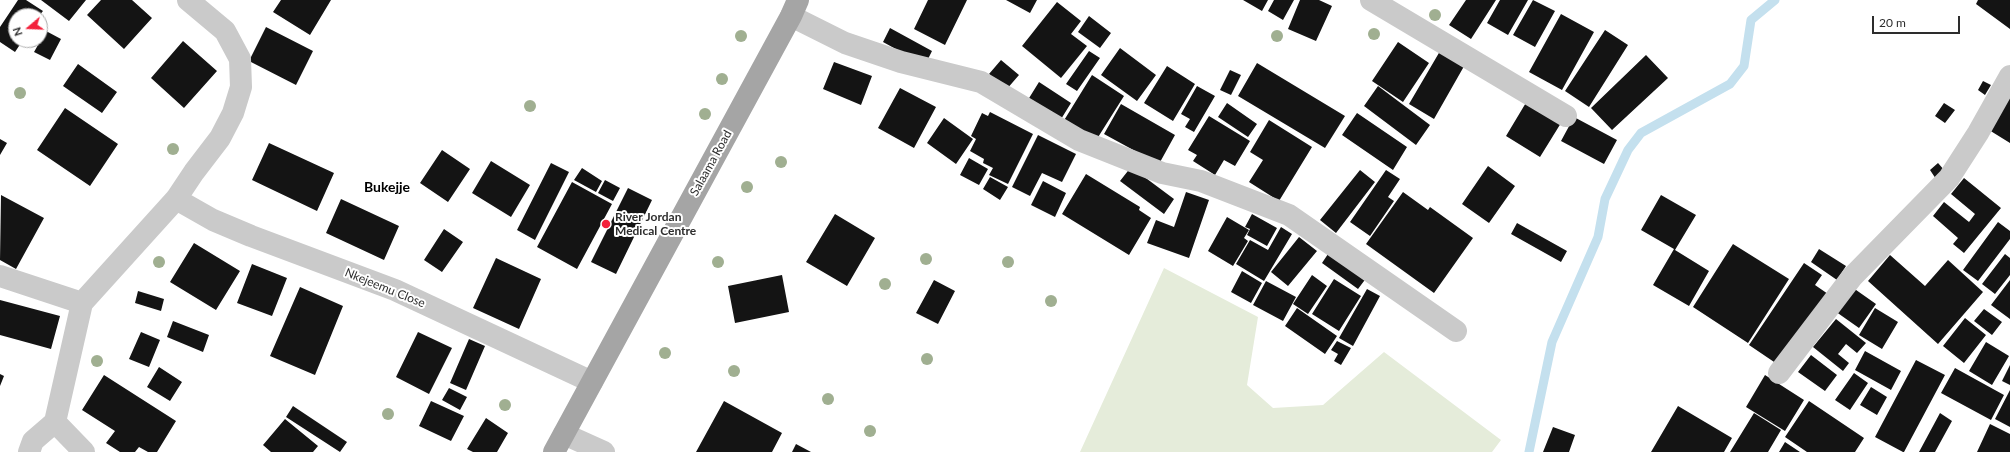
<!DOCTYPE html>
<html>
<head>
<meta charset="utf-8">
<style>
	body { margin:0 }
	#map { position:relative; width:2010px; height:452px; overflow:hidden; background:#fff; font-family:Lato,sans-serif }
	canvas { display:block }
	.north { position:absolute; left:8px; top:8px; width:40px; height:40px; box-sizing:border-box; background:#fff; border:1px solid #ababab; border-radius:50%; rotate:251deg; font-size:11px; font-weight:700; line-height:16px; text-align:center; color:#2d2d2d }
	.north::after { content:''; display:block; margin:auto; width:14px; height:18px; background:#f3213b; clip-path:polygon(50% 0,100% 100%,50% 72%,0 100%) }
	.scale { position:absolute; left:1872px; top:16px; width:88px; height:18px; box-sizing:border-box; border:2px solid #2d2d2d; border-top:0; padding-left:5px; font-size:12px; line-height:14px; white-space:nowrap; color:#2d2d2d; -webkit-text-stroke:3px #fff; paint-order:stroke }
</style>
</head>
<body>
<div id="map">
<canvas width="2010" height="452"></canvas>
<div class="north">N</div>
<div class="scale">20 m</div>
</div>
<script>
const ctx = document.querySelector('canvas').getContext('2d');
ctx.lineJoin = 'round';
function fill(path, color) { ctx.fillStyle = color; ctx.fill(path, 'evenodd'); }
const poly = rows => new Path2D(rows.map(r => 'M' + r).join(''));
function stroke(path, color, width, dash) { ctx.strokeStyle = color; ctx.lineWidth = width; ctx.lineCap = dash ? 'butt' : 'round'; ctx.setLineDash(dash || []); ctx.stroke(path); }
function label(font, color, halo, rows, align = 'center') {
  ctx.font = font + ' Lato,sans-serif'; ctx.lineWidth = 4; ctx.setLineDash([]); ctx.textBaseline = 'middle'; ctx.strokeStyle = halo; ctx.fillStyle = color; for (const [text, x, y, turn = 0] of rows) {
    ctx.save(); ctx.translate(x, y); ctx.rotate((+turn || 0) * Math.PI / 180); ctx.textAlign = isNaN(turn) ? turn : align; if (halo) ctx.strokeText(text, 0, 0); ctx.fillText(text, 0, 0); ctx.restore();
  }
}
const green = poly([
	[1164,268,1258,317,1247,385,1273,408,1323,405,1384,352,1501,440,1492,452,1080,452]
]);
const stream = poly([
	[1529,452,1552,342,1598,237,1605,199,1628,150,1641,133,1730,84,1744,66,1751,20,1775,0]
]);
const building = poly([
	[18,0,26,0,43,11,39,16,16,16,16,40,23,40,15,52,0,42,0,27],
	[41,0,86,0,69,21],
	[101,0,132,0,152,18,124,49,87,15],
	[281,0,331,0,310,35,273,12],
	[928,0,967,0,945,45,914,29],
	[1006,0,1037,0,1030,13],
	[1243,0,1268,0,1262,11],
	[1274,0,1294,0,1283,20,1268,11],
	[1300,0,1319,0,1332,6,1316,41,1288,29],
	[1466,0,1496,0,1471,39,1449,25],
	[1500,0,1528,0,1508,35,1487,23],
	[1533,0,1555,11,1535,47,1513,35],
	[1978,0,2010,0,2010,29,1976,4],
	[1057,2,1081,21,1071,34,1087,46,1061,78,1022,46],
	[1561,14,1594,32,1562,90,1529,72],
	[1089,16,1111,33,1100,48,1078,32],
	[266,27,313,51,296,85,249,61],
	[890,28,932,51,925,65,883,42],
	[1605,30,1628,45,1589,107,1565,91],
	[46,31,61,39,50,60,34,52],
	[183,41,217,71,184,108,151,78],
	[1398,42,1429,63,1403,102,1372,81],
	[1443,46,1467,61,1434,119,1409,104],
	[1120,48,1156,75,1137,101,1101,75],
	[1089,51,1100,58,1077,91,1066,84],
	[1646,55,1668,78,1612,130,1591,108],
	[1001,60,1019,75,1006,90,989,74],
	[834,62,872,76,861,105,823,89],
	[1257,63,1345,116,1325,148,1238,96],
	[78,64,117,92,102,113,63,86],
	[1167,66,1195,84,1173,121,1144,103],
	[1230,70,1241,75,1231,95,1220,90],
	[1092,75,1124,96,1095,142,1063,122],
	[1983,81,1991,85,1985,95,1978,90],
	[1039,82,1071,103,1058,124,1026,103],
	[1197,86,1215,96,1194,132,1185,127,1190,119,1181,114],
	[1378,86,1430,125,1416,145,1364,106],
	[900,88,936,107,914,148,878,128],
	[2010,97,2010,143,1989,130],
	[1527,101,1561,123,1540,157,1506,136],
	[1227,103,1257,124,1248,137,1218,117],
	[1944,103,1955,110,1945,123,1935,116],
	[1121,104,1175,135,1159,164,1104,134],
	[65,108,118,144,90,186,37,150],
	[990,112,1033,134,1008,184,989,175,993,168,983,163,984,159,970,151,976,139,971,136,982,113,988,116],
	[1357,113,1407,147,1393,170,1342,135],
	[1209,116,1250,141,1235,166,1224,160,1215,175,1193,161,1197,155,1188,150],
	[1574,117,1617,140,1604,164,1561,141],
	[944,118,973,139,956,164,927,143],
	[1269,120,1312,147,1279,201,1249,182,1263,160,1250,152],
	[1038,135,1076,154,1062,182,1042,173,1030,196,1012,187],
	[0,139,7,143,0,155],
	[269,143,334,173,317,211,252,180],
	[442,150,470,169,448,202,420,183],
	[969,158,988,169,979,185,960,175],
	[491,161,530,185,511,217,472,193],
	[551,163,569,172,535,240,517,230],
	[1938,163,1945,171,1936,179,1930,170],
	[1488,166,1515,186,1489,223,1462,204],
	[1131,167,1174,199,1164,214,1120,181],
	[582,168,602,181,596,192,574,180],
	[1360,170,1375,182,1336,233,1320,220],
	[1386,170,1400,179,1388,197,1394,201,1370,236,1350,222],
	[1086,174,1140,207,1139,210,1151,218,1129,255,1062,214],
	[990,177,1008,187,1000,200,983,189],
	[1964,178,2001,208,1964,253,1953,244,1958,238,1933,216,1944,202,1969,222,1975,214,1951,194],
	[605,180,620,188,613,201,598,193],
	[1043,181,1066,193,1055,217,1031,205],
	[572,182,612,204,577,269,537,247],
	[628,188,652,200,616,274,591,262],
	[1186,192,1209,200,1189,258,1147,243,1156,220,1174,227],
	[1403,192,1428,210,1430,207,1473,238,1434,293,1366,244],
	[1,195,44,218,16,269,0,260],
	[1661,195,1696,215,1675,250,1709,271,1689,306,1653,285,1674,249,1641,230],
	[341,199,399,226,384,260,326,233],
	[835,214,875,238,847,286,806,262],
	[1252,214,1277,228,1267,246,1247,235,1250,229,1245,227],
	[1227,217,1249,230,1244,238,1248,241,1233,266,1208,251],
	[1998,222,2010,231,2010,239,1978,281,1963,270],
	[1517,223,1567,251,1561,262,1511,234],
	[1281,227,1292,234,1264,281,1236,264,1250,240,1268,250],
	[444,229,463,242,442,272,424,260],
	[1299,237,1317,251,1288,286,1271,272],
	[194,243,240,271,216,310,170,282],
	[1733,244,1789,279,1748,343,1693,307],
	[1819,249,1846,266,1837,280,1811,262],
	[1330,251,1367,277,1358,289,1322,263],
	[2005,254,2010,258,2010,275,1995,294,1982,284],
	[1890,255,1925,286,1948,260,1983,292,1938,344,1868,281],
	[496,258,541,279,519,329,473,308],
	[1804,263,1822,275,1815,285,1828,294,1780,366,1749,345],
	[252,264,287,278,272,316,237,303],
	[1242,271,1262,283,1251,303,1231,292],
	[782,275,789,312,735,323,728,286],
	[1312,275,1327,286,1308,314,1293,304],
	[1334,279,1361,296,1339,331,1312,314],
	[934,280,955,291,938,324,916,313],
	[2010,280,2010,319,1991,305],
	[1266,281,1296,297,1283,321,1253,305],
	[1849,285,1876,304,1859,328,1832,309],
	[300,287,343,306,315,375,270,356],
	[1367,289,1380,296,1353,346,1339,338],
	[138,291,164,299,161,311,135,303],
	[0,300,60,316,51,349,0,335],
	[1297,308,1337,336,1325,354,1285,326],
	[1875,308,1898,322,1882,349,1859,335],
	[1984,309,2002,322,1992,335,1974,321],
	[1965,318,1986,335,1964,363,1943,346],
	[1836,319,1866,343,1857,353,1846,344,1838,354,1849,363,1843,371,1813,347],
	[173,321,209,335,203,352,167,337],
	[141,332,160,340,149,367,129,359],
	[418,332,452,348,429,394,396,377],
	[469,339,485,346,466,390,450,383],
	[1337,341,1351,348,1341,365,1334,361,1338,354,1331,350],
	[1986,342,2009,356,1992,385,1969,371],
	[1865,351,1901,371,1891,390,1855,370],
	[1811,355,1837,375,1825,391,1798,372],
	[1916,360,1945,375,1904,452,1903,452,1875,437],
	[2010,365,2010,385,2002,381],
	[159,367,182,382,170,401,147,387],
	[1955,368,2004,395,1991,420,1941,393],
	[1854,373,1868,383,1850,410,1835,400],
	[0,374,4,376,0,386],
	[104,375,176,421,157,452,148,452,139,447,135,452,120,452,106,443,115,431,82,410],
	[1765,375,1804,400,1785,431,1746,407],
	[1871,387,1887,397,1877,415,1860,405],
	[449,388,467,397,460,410,442,400],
	[2010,390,2010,427,1995,419],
	[431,401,464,416,451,441,419,426],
	[724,401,782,433,772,452,696,452],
	[1809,401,1864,438,1855,452,1807,452,1785,437],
	[293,406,347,442,340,452,286,417],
	[1678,406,1732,438,1724,452,1651,452],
	[1754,413,1781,430,1768,452,1730,452],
	[1940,413,1952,421,1935,452,1919,452],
	[486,418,508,433,497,452,473,452,467,449],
	[285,419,318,446,313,452,271,452,263,445],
	[1990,424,2010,434,2010,452,1977,452],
	[1553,427,1575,435,1569,452,1543,452],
	[1785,442,1800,452,1779,452],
	[796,444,811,452,792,452]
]);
const minor = poly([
	[1371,0,1566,116],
	[791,16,845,43,901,62,981,82,1079,140,1162,173,1201,181,1289,215,1456,331],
	[176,199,213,220,251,236,395,290,592,382],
	[0,276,82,303],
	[1779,373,1852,277,1949,178,1978,133,2010,76],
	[55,422,84,452],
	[564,434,604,452],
	[29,452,33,441,55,422,82,303,176,199,194,172,220,138,233,113,241,87,240,59,225,31,188,0]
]);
const major = poly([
	[554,452,791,16,798,0]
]);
const trees = [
	[1435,15],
	[1374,34],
	[741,36],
	[1277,36],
	[722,79],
	[20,93],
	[530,106],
	[705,114],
	[173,149],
	[781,162],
	[747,187],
	[926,259],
	[159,262],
	[718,262],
	[1008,262],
	[885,284],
	[1051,301],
	[665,353],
	[927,359],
	[97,361],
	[734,371],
	[828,399],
	[505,405],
	[388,414],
	[870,431]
];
const markers = [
	[606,224,5,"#f3213b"]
];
const streetNames = [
	["Salaama Road",711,163,-61],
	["Nkejeemu Close",385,288,22]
];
const poiNames = [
	["River Jordan",615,217],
	["Medical Centre",615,231]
];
const quarterNames = [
	["Bukejje",387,187]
];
fill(green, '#e5ecda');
stroke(stream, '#c4e0ee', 9);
fill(building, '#141414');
stroke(minor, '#cacaca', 22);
stroke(major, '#a5a5a5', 22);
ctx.fillStyle = '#a0af91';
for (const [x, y] of trees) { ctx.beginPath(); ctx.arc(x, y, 6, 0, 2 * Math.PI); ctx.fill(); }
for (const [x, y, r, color] of markers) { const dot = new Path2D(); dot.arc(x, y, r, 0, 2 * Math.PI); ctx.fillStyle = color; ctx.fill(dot); stroke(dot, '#fff', 1.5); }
label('12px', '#2d2d2d', '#fff', streetNames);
label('bold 12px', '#2d2d2d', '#fff', poiNames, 'left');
label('bold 14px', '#000', '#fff', quarterNames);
</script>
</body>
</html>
